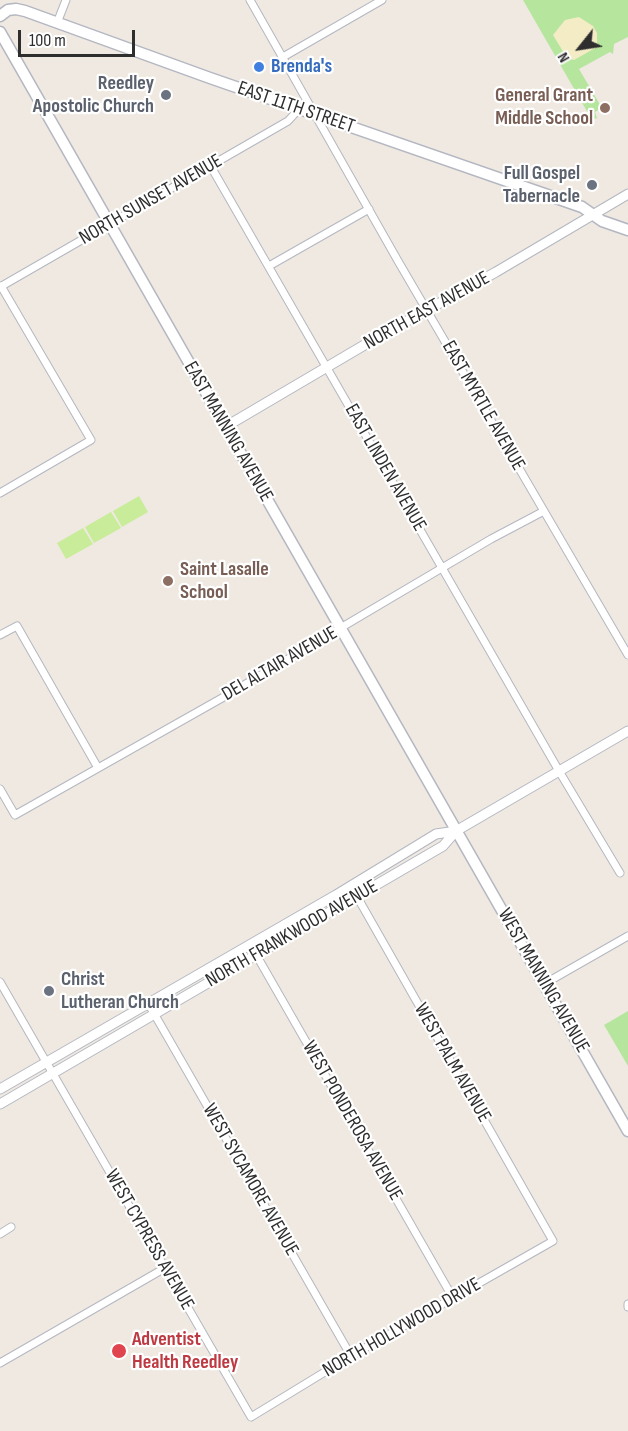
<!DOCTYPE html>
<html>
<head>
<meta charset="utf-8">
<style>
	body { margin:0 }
	#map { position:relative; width:628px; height:1431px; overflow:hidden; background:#efe9e1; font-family:"Sofia Sans Condensed",sans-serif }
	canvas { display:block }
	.north { position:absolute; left:550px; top:18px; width:60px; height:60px; -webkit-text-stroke:4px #fff; paint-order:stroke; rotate:240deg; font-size:16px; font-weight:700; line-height:24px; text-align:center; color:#2e2e2e }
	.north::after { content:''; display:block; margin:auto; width:21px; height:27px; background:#2e2e2e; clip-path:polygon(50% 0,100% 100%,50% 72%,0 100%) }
	.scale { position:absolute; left:18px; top:30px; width:117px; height:27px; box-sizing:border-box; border:3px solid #2e2e2e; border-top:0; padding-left:8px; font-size:18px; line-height:21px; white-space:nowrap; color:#2e2e2e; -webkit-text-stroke:4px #fff; paint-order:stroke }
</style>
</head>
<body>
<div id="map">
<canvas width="628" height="1431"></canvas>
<div class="north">N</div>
<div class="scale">100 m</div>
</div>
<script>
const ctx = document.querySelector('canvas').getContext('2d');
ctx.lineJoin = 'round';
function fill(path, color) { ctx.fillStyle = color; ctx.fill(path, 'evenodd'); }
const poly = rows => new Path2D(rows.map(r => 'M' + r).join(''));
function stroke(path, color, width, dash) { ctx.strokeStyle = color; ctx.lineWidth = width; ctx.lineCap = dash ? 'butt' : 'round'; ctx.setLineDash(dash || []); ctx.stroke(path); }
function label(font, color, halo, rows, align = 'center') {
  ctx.font = font + ' "Sofia Sans Condensed",sans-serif'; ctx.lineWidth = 4.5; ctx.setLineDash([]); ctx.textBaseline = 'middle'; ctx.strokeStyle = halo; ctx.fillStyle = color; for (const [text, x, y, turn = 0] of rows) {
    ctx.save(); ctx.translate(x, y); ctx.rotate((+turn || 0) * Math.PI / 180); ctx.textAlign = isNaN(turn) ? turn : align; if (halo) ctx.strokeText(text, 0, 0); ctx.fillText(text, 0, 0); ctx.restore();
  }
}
const green = poly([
	[523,0,628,0,628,37,614,44,613,54,610,52,579,69,602,108,595,112,597,118,592,120],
	[628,1011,628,1066,604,1025]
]);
const sand = poly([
	[579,17,593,26,597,33,597,47,574,60,567,58,553,35,565,20]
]);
const pitch = poly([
	[139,496,148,512,122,527,113,511],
	[111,512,121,528,94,543,85,527],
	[83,528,93,544,66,559,57,543]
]);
const minor = poly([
	[250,0,398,261,628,655],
	[57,23,66,0],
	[283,57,382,0],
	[210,165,559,771,620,873],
	[269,266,369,209],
	[0,287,288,121,299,109],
	[0,493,91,440,1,286],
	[0,635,17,626,98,768],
	[0,789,15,815,222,698,491,539,544,511],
	[250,944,453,1298],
	[0,982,251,1417,351,1356,553,1241,351,886],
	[544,984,628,936],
	[148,1003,351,1356],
	[0,1234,11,1227],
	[628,1304,628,1307],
	[0,1363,165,1268]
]);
const tertiary = poly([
	[225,427,378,337,496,272,628,194],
	[0,1089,336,895,436,834,456,831],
	[0,1104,443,846,456,831,628,731]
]);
const secondary = poly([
	[0,16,8,10,16,9,25,11,210,78,582,207,602,221,628,230],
	[0,32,628,1131]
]);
const markers = [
	[259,67,6,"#3f7fe0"],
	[166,95,6,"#6b7280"],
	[605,108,6,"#8d6e63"],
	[592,185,6,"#6b7280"],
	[168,581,6,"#8d6e63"],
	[49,991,6,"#6b7280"],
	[119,1351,8,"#e0444e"]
];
const shopNames = [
	["Brenda's",271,67]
];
const worshipNames = [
	["Reedley",154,84],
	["Apostolic Church",154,107],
	["Full Gospel",580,174],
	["Tabernacle",580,197],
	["Christ",61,980,"left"],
	["Lutheran Church",61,1003,"left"]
];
const educationNames = [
	["General Grant",593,96],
	["Middle School",593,119],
	["Saint Lasalle",180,570,"left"],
	["School",180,593,"left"]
];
const streetNames = [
	["EAST 11TH STREET",296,108,19],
	["NORTH SUNSET AVENUE",151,200,-30],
	["NORTH EAST AVENUE",427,311,-29],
	["EAST MYRTLE AVENUE",483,406,60],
	["EAST MANNING AVENUE",228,432,60],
	["EAST LINDEN AVENUE",385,468,60],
	["DEL ALTAIR AVENUE",280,664,-30],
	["NORTH FRANKWOOD AVENUE",292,934,-30],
	["WEST MANNING AVENUE",543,981,60],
	["WEST PALM AVENUE",452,1063,60],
	["WEST PONDEROSA AVENUE",352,1121,60],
	["WEST SYCAMORE AVENUE",250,1180,60],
	["WEST CYPRESS AVENUE",149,1240,60],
	["NORTH HOLLYWOOD DRIVE",402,1328,-30]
];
const healthNames = [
	["Adventist",132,1340],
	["Health Reedley",132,1363]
];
fill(green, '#b6e59e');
fill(sand, '#f3ecc5');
fill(pitch, '#c9ec9a');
stroke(minor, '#b4b7c1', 9);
stroke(tertiary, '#b4b7c1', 11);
stroke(secondary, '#b4b7c1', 13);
stroke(minor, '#fff', 7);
stroke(tertiary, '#fff', 9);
stroke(secondary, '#fff', 10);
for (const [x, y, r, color] of markers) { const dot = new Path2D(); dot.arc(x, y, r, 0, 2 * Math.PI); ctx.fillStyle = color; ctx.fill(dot); stroke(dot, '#fff', 2); }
label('bold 20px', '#366cbe', '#fff', shopNames, 'left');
label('bold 20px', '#5b616d', '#fff', worshipNames, 'right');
label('bold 20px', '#785e54', '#fff', educationNames, 'right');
label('20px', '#2e2e2e', '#fff', streetNames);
label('bold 20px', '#be3a42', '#fff', healthNames, 'left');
</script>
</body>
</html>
